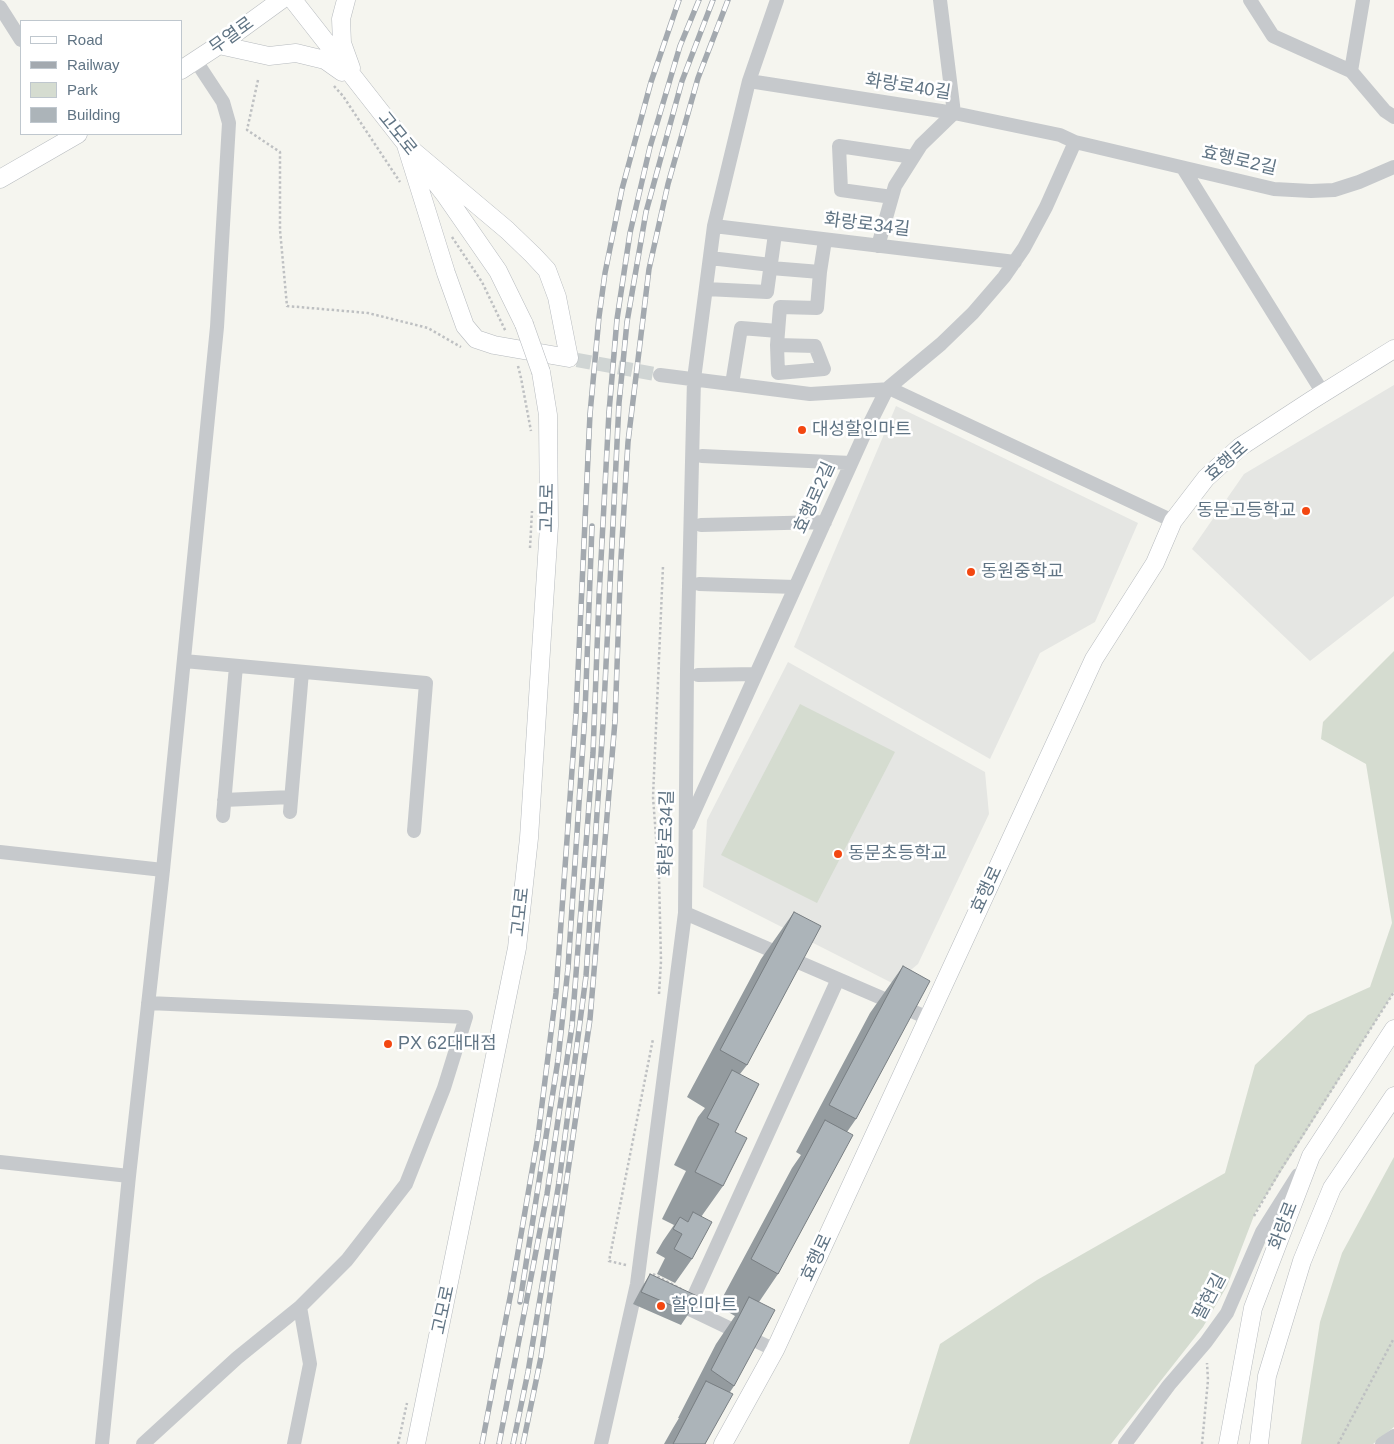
<!DOCTYPE html>
<html>
<head>
<meta charset="utf-8">
<style>
	body { margin:0 }
	#map { position:relative; width:1394px; height:1444px; overflow:hidden; background:#f5f5ef; font-family:Helvetica,sans-serif }
	canvas { display:block }
	.legend { position:absolute; left:20px; top:20px; width:162px; height:115px; box-sizing:border-box; background:#fff; border:1px solid #bfc7ce; margin:0; padding:6px 9px; list-style:none; font-size:15px; color:#607484 }
	.legend li { display:flex; align-items:center; gap:10px; height:25px }
	.legend b { width:25px; border:1px solid #bfc7ce }
</style>
</head>
<body>
<div id="map">
<canvas width="1394" height="1444"></canvas>
<ul class="legend">
<li><b style="height:6px;background:#fff"></b>Road</li>
<li><b style="height:6px;background:#a3a9af"></b>Railway</li>
<li><b style="height:14px;background:#d5dcd0"></b>Park</li>
<li><b style="height:14px;background:#acb4b9"></b>Building</li>
</ul>
</div>
<script>
const ctx = document.querySelector('canvas').getContext('2d');
ctx.lineJoin = 'round';
function fill(path, color) { ctx.fillStyle = color; ctx.fill(path, 'evenodd'); }
const poly = rows => new Path2D(rows.map(r => 'M' + r).join(''));
function stroke(path, color, width, dash) { ctx.strokeStyle = color; ctx.lineWidth = width; ctx.lineCap = dash ? 'butt' : 'round'; ctx.setLineDash(dash || []); ctx.stroke(path); }
function label(font, color, halo, rows, align = 'center') {
  ctx.font = font + ' Helvetica,"Noto Sans KR",sans-serif'; ctx.lineWidth = 5; ctx.setLineDash([]); ctx.textBaseline = 'middle'; ctx.strokeStyle = halo; ctx.fillStyle = color; for (const [text, x, y, turn = 0] of rows) {
    ctx.save(); ctx.translate(x, y); ctx.rotate((+turn || 0) * Math.PI / 180); ctx.textAlign = isNaN(turn) ? turn : align; if (halo) ctx.strokeText(text, 0, 0); ctx.fillText(text, 0, 0); ctx.restore();
  }
}
const built = poly([
	[1394,385,1394,596,1310,661,1192,549,1244,474],
	[896,406,1138,523,1095,622,1040,653,990,759,794,647],
	[788,662,985,772,989,814,918,964,894,984,703,887,707,820]
]);
const green = poly([
	[1394,651,1394,992,1255,1213,1227,1286,1203,1327,1111,1444,909,1444,940,1344,1037,1280,1225,1173,1255,1065,1308,1015,1370,987,1392,923,1366,764,1321,739,1323,722],
	[800,704,895,752,817,903,721,855],
	[1394,1157,1394,1427,1373,1444,1301,1444,1320,1322,1342,1253]
]);
const minorTunnel = poly([
	[577,360,660,375]
]);
const path = poly([
	[258,80,247,130,280,152,280,230,287,306,368,313,428,328,461,347],
	[334,86,343,96,400,182],
	[452,237,482,282,506,332],
	[518,366,521,378,531,431],
	[530,548,532,511],
	[659,994,661,961,659,877,653,797,663,566],
	[1254,1216,1280,1171,1394,992],
	[626,1265,609,1261,653,1039],
	[653,1274,681,1289],
	[398,1444,407,1403],
	[1202,1444,1208,1380,1207,1363],
	[1338,1444,1394,1338]
]);
const minor = poly([
	[1250,0,1273,36,1351,71],
	[1363,0,1351,71,1385,111,1394,117],
	[0,7,21,40],
	[749,81,954,113,1060,135,1075,142,1274,189,1311,191,1334,190,1359,182,1394,167],
	[1183,168,1323,393],
	[892,197,841,190,839,146,913,157],
	[714,226,1015,262],
	[878,246,895,186,921,145,954,113,940,0],
	[710,258,771,265],
	[771,268,820,272,825,240],
	[706,289,767,292,775,234],
	[777,345,778,373,824,369,815,346,777,345,780,307,817,308,820,272],
	[660,375,810,394,891,389,1173,521],
	[732,384,741,328,778,331],
	[702,456,851,463],
	[701,525,825,522],
	[699,584,795,587],
	[184,661,426,683,414,831],
	[698,675,756,674],
	[224,800,291,797],
	[290,812,302,672],
	[223,816,236,666],
	[688,825,863,437,887,389,941,344,973,313,1004,277,1024,248,1046,207,1075,142],
	[0,852,163,870],
	[685,913,928,1018],
	[0,1162,129,1176],
	[681,1305,775,1350],
	[688,1309,838,979],
	[102,1444,129,1176,163,870,217,327,229,123,223,102,196,61],
	[143,1444,237,1358,300,1307,347,1260,406,1184,444,1088,466,1017,148,1003],
	[294,1444,310,1364,300,1307],
	[601,1444,637,1284,685,913,687,669,694,379,714,226,749,81,777,0],
	[1125,1444,1169,1385,1206,1342,1227,1313,1262,1232,1298,1175],
	[1382,1444,1394,1436]
]);
const major = poly([
	[293,0,413,153],
	[346,0,341,19,342,43,351,68],
	[219,45,269,56,296,53,325,60,342,72],
	[181,70,219,45,281,0],
	[406,145,507,230,533,255,547,270,557,297,569,358,494,345,476,339,465,326,446,273,406,145],
	[429,174,446,196,498,271,524,324],
	[0,179,78,134],
	[416,1444,517,948,529,838,549,526,548,415,541,372],
	[723,1444,775,1350,1094,659,1155,563,1173,521,1206,478,1240,447,1312,400,1394,349],
	[1228,1444,1253,1308,1311,1156,1394,1029],
	[1259,1444,1267,1376,1302,1261,1332,1188,1394,1096]
]);
const rail = poly([
	[520,1302,558,1060,568,968,585,713,592,526],
	[482,1444,512,1287,538,1136,556,993,576,714,590,414,599,317,605,273,622,189,651,82,679,0],
	[499,1444,547,1194,572,1026,593,753,599,597,609,412,617,319,630,233,650,147,680,46,699,0],
	[513,1444,528,1372,559,1182,586,976,603,725,619,403,627,322,646,212,682,81,713,0],
	[523,1444,541,1357,590,1019,615,721,621,558,628,442,649,269,668,184,698,78,728,0]
]);
const majorBridge = poly([
	[524,324,541,372]
]);
const wall = poly([
	[794,912,747,1065,740,1074,735,1132,723,1186,701,1217,692,1259,675,1283,657,1274,665,1258,656,1253,663,1241,674,1225,662,1219,686,1171,674,1165,698,1117,705,1108,687,1097,761,959],
	[903,966,856,1119,847,1132,778,1274,759,1302,734,1386,730,1392,705,1444,664,1444,673,1428,679,1418,678,1418,716,1344,735,1316,718,1306,792,1168,801,1155,796,1152,870,1013],
	[650,1274,689,1313,681,1325,633,1304,642,1287]
]);
const building = poly([
	[794,912,821,926,747,1065,720,1050,794,912],
	[903,966,930,981,856,1119,829,1105,903,966],
	[732,1070,759,1084,735,1132,747,1138,723,1186,695,1172,719,1124,707,1118,732,1070],
	[825,1120,853,1135,778,1274,751,1259,825,1120],
	[693,1212,712,1222,692,1259,674,1249,682,1234,673,1229,680,1217,688,1222,693,1212],
	[650,1274,697,1296,689,1313,641,1292,650,1274],
	[749,1297,775,1310,734,1386,711,1370,749,1297],
	[706,1381,733,1394,705,1444,673,1444,706,1381]
]);
const markers = [
	[802,430,5,"#f34711"],
	[1306,511,5,"#f34711"],
	[971,572,5,"#f34711"],
	[838,854,5,"#f34711"],
	[388,1044,5,"#f34711"],
	[661,1306,5,"#f34711"]
];
const streetNames = [
	["무열로",232,36,-36],
	["화랑로40길",908,87,9],
	["고모로",397,134,51],
	["효행로2길",1239,161,13],
	["화랑로34길",867,225,7],
	["효행로",1227,462,-41],
	["효행로2길",815,498,-66],
	["고모로",548,508,-89],
	["화랑로34길",667,833,-89],
	["효행로",987,890,-65],
	["고모로",521,912,-84],
	["화랑로",1284,1226,-69],
	["효행로",817,1258,-65],
	["팔현길",1210,1297,-62],
	["고모로",444,1310,-78]
];
const poiNames = [
	["대성할인마트",812,430],
	["동문고등학교",1296,511,"right"],
	["동원중학교",981,572],
	["동문초등학교",848,854],
	["PX 62대대점",398,1044],
	["할인마트",671,1306]
];
fill(built, '#e5e6e3');
fill(green, '#d5dcd0');
stroke(minorTunnel, '#d0d5d4', 14, [14, 7]);
stroke(major, '#b6babe', 19);
stroke(path, '#bec0c2', 2.5, [2.5, 2.5]);
stroke(minor, '#c6c9cc', 14);
stroke(major, '#fff', 18);
stroke(rail, '#a3a9af', 5.5);
stroke(rail, '#fff', 4, [11]);
stroke(majorBridge, '#b6babe', 19, []);
stroke(majorBridge, '#fff', 18);
fill(wall, '#949b9f');
fill(building, '#acb4b9');
stroke(building, '#787e82', 1);
for (const [x, y, r, color] of markers) { const dot = new Path2D(); dot.arc(x, y, r, 0, 2 * Math.PI); ctx.fillStyle = color; ctx.fill(dot); stroke(dot, '#fff', 2); }
label('18px', '#607484', '#fff', streetNames);
label('18px', '#607484', '#fff', poiNames, 'left');
</script>
</body>
</html>
